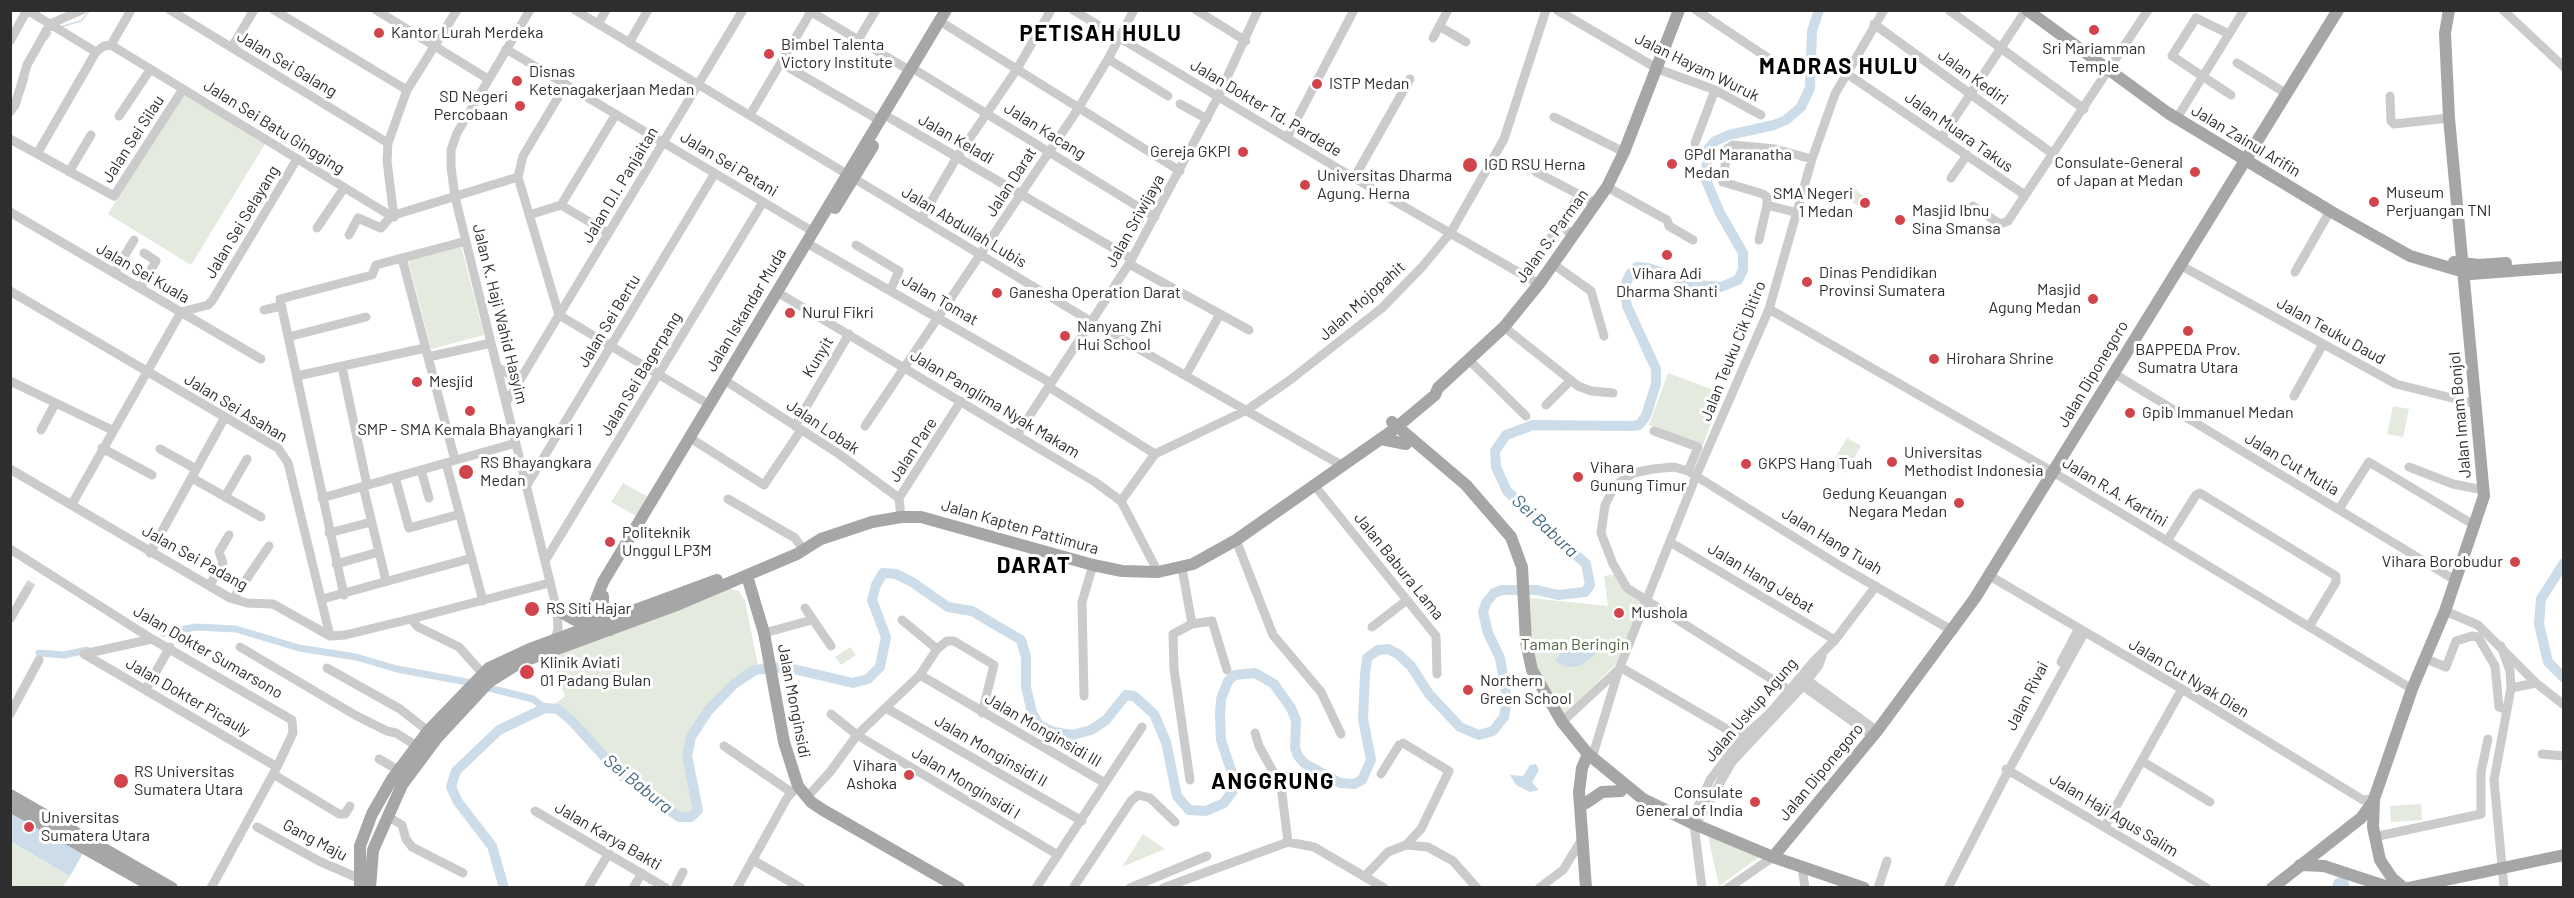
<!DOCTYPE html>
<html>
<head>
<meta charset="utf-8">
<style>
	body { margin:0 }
	#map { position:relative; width:2574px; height:898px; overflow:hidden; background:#fff; font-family:Barlow,sans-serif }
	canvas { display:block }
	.frame { position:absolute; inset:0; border:12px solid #2e2e2e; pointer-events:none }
</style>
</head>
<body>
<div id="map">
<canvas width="2574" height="898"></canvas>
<div class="frame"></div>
</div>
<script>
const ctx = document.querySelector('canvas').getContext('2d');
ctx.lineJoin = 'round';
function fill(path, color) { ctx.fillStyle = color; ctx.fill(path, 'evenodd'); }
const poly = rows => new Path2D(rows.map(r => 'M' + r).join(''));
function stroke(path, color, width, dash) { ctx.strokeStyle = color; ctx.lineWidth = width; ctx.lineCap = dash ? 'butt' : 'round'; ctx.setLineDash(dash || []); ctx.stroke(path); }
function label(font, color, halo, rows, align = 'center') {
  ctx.font = font + ' Barlow,sans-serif'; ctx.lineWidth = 6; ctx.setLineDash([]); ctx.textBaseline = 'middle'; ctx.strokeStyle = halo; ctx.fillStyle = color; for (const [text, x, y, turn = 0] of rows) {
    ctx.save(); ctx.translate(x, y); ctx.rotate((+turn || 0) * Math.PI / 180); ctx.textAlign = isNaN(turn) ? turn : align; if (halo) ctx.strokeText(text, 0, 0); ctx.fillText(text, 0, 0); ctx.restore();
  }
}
const green = poly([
	[183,93,265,144,191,265,108,214],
	[1851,187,1871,201,1865,210,1844,197],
	[461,246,484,335,431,349,408,260],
	[1668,373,1722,393,1703,445,1649,425],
	[2393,406,2409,409,2403,437,2387,434],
	[1847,438,1861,446,1846,473,1831,465],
	[623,483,650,498,638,517,611,502],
	[1616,574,1644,601,1615,665,1564,715,1539,678,1531,650,1530,598,1608,606,1604,576],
	[728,588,739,591,745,601,759,670,734,684,708,711,691,737,687,756,698,810,679,817,618,772,552,706,565,696,550,657],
	[850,647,856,655,841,665,835,657],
	[2421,804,2422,820,2391,822,2390,806],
	[1143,834,1165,849,1122,867],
	[1708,836,1762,855,1719,886],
	[10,842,70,876,63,887,11,887]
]);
const water = poly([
	[1597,643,1597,653,1580,666,1567,667,1555,661,1562,652,1571,647,1586,648],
	[1536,764,1539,770,1532,782,1539,790,1530,792,1516,785,1510,775,1523,776,1530,765],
	[11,806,86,848,70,876,11,842],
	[2339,877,2348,880,2350,888,2332,887,2334,880]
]);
const stream = poly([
	[60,27,81,21,90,10],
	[47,39,51,33],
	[18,108,28,78]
]);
const canal = poly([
	[164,633,196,627,236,629,299,648,356,657,397,669,467,682],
	[39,653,64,655,87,650],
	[489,688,533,699,545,708]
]);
const river = poly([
	[2564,563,2541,599,2539,624,2548,662,2564,678],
	[504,888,492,846,458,802,451,787,456,771,499,730,545,708,558,709,572,721,620,774,679,817,691,817,698,810,687,756,691,737,708,711,734,684,755,670,785,667,853,683,868,679,880,667,886,637,872,600,876,585,883,573,896,574,912,582,948,607,972,611,1021,640,1026,657,1026,687,1032,713,1039,725,1054,732,1072,735,1091,730,1106,720,1126,695,1134,696,1154,714,1166,742,1177,796,1189,810,1206,811,1224,803,1234,789,1232,773,1221,740,1220,716,1221,699,1228,681,1235,675,1255,673,1274,684,1291,708,1296,720,1295,748,1298,756,1304,763,1340,783,1354,784,1362,780,1371,760,1363,719,1365,675,1367,658,1378,650,1388,649,1398,654,1411,666,1429,694,1460,727,1479,735,1493,731,1504,717,1507,699,1500,658,1488,633,1483,612,1486,603,1494,593,1502,590,1537,590,1558,595,1585,592,1590,585,1586,564,1507,491,1496,467,1495,451,1506,435,1533,425,1631,426,1639,425,1646,416,1656,384,1656,369,1627,306,1624,288,1630,274,1637,267,1648,268,1697,285,1721,287,1738,280,1743,270,1743,253,1720,213,1705,178,1709,148,1715,141,1729,135,1774,125,1786,120,1801,107,1810,88,1812,31,1819,10]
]);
const minorTunnel = poly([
	[27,590,34,578]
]);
const minor = poly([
	[27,10,96,52,104,46,111,45,391,216,518,177],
	[170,10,388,143],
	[274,10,407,90],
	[376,10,488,79],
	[530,10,457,133,451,150,451,167,455,197,557,610,558,629,555,640],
	[575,10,1092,322,1341,465],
	[808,10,909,70],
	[1073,10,1354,178,1539,284],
	[1196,10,1246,41],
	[1557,10,1658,69,1715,90,1761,115],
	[1696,10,1768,58,1773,68],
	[1949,10,2084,109],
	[2503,10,2564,67],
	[598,24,606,10],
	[1874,24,2053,154],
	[946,25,1180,171],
	[1439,26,1466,42],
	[2229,34,2196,18,2172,56,2231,95],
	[1433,38,1448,10],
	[858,40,876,10],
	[10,41,27,10],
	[629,43,648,10],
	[111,45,131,10],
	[232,47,254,10],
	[506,49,812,231],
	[1108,59,1168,96],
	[781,63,879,120],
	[2237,63,2287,94],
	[917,71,1155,217],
	[1846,73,2025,195],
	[566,84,523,156,518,177,559,315,708,404],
	[2390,96,2391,121,2394,124,2449,118],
	[1180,104,1207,119],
	[10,112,15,105,27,65,50,24,82,10],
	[750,115,812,10],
	[119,116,150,70],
	[1554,117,1624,152],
	[890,118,1132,259],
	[2177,118,2244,10],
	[1942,137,2026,10],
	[1287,138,1354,10],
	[10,139,114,196,183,89],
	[1695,143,1715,90],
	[37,154,96,52],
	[69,172,91,135],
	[1536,172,1597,204],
	[1354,178,1410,79],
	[1951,178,1967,155],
	[1607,187,1667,220,1669,226,1693,240],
	[561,205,616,114],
	[1973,206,2000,224,2008,221,2148,10],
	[10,212,261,359],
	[1798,213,1767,205,1767,197,1763,194,1723,182,1727,149,1733,145,1775,149,1812,159],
	[529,215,561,205,608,233],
	[394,217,387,161,388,143,407,90,457,10],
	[921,219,957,157,1017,69,1051,10],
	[317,228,344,188],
	[349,235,358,218,381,228,391,216],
	[1573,237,1561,224,1579,195],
	[1759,240,1767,205],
	[856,245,899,271,891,289],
	[812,246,1051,383],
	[402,258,466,241],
	[1129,264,1249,330],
	[1553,264,1591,291,1604,336],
	[2180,265,2396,384,2476,404],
	[2295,272,2330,211],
	[114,273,134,240],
	[1525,275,1551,237],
	[140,288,156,261,144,253],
	[10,291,278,448,288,463,330,636],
	[782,295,1095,482,1121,501,1158,572],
	[1769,309,2053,472,2412,689],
	[264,310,281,306],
	[1504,327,1578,386,1591,391,1613,393],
	[288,337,366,317],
	[428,357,491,343],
	[1470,361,1526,416],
	[342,367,367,485],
	[498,368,511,375,523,375],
	[2113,373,2455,580],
	[1186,375,1220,314],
	[297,376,425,348],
	[10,381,112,430],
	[729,383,839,454,899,498],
	[1049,387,1155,454],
	[2294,396,2323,344],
	[506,403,743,10],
	[1546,405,1571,380],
	[795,426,849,334],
	[865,426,1078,109,1108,59,1134,10],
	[41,430,55,404],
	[1654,431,1698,447,1688,471],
	[1017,435,1129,264,1218,97,1258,10],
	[695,441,764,485,801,430],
	[102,448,152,475],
	[160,449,196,469],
	[446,463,483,601],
	[2409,467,2453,484,2483,490],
	[10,469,230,598,247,603,273,604,330,636,345,635,411,619,549,583],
	[421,470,429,498],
	[395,477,409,528,460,514],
	[192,478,261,517],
	[527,485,715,173],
	[1314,485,1436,636,1437,674],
	[363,486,386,581],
	[225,497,247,459],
	[322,498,516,443],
	[728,499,795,538,800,545],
	[1121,501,1155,454,1247,410,1290,380,1382,308,1422,267,1451,232,1504,139,1546,10],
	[72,504,181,312,208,305,212,301,297,159],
	[2339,509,2369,462,2474,525],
	[901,517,899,498,961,401],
	[329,533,371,522],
	[1236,540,1273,635,1321,692,1341,734],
	[2167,541,2196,495,2200,493,2336,576,2336,582,2309,627],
	[1670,542,1835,640],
	[10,549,152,639,292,720,293,733,277,767,211,888],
	[150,553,225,417],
	[545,561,763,202],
	[336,564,379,552],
	[1182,568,1192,624],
	[1990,576,2182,689,2363,800,2374,799],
	[209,586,223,563,219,552,229,535],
	[344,595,280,299,372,275,376,265,402,258,455,460],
	[326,598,472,558],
	[233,599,269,546],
	[805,608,831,646],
	[2445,611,2478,625,2536,683,2564,705],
	[10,619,27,590],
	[411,619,418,627,459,647,483,674],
	[902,620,937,649],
	[1372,627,1407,600],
	[764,633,812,620],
	[2501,646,2510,671,2511,688,2494,780,2504,888],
	[240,647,355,715,387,731,396,733,415,745],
	[84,654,277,767],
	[84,654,152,639],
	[2424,658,2446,667,2456,641,2472,636,2478,637,2495,666,2499,707,2507,710],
	[2061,662,2078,630],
	[1620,667,1742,738],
	[327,668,400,709,428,731],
	[920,675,1105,783],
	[1807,680,1873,728],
	[1799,683,1873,736],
	[2511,688,2536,683],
	[146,689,170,647],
	[1789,690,1627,588,1613,564,1601,533,1605,505,1612,491,1619,483,1633,473,1653,469,1674,467,1688,471,1842,567,1953,631],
	[1084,696,1082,602,1093,565],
	[886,708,1082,821],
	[10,714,39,660],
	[831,714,857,735,1058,855],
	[1562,722,1617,671],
	[1255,733,1259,746,1281,786,1288,842],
	[1403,743,1449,771,1421,829,1406,845],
	[724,746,791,792],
	[2542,754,2564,756],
	[1592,758,1619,669,1696,476,1769,309,1812,159,1835,94,1884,10],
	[379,759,398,770],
	[2142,761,2210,802],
	[2006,769,2207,888],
	[273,774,339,814,345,814,350,806],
	[1381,774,1399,745],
	[1190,780,1174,669,1173,634,1192,624,1212,621,1227,670],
	[807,797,830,772,857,735,920,675,937,649,947,641,954,641,994,665,982,713],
	[535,811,666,888],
	[387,816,402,825,406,839,412,847,463,873],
	[1694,824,1701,816,1732,762,1803,686,1819,665,1822,656],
	[2105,826,2182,689],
	[257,827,319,861,358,878],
	[2374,837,2481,814,2481,772,2488,739],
	[753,860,801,888],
	[1802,867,1805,888],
	[1365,876,1388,852,1406,845,1428,847,1453,861,1477,888],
	[588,888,609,853],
	[633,888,642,873],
	[675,888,683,872],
	[737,888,787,798,798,786],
	[1036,888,1142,727],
	[1073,888,1131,801,1138,795,1150,798,1175,822],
	[1130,888,1207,856],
	[1163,888,1288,842,1314,847,1384,888],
	[1539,888,1563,870,1582,839],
	[1702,888,1694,824,1695,813,1710,780,1742,738,1770,713,1814,661,1835,640,1876,586],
	[1728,888,1773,857],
	[1878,888,1887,861],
	[1948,888,2005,777,2084,633]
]);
const major = poly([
	[2027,10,2168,113,2330,211,2410,256,2471,274,2564,267],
	[835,208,873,146],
	[2454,262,2479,265,2506,263],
	[1392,422,1466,485,1511,537,1522,567,1526,642,1532,670,1562,722,1588,754,1643,799,1694,824,1773,857,1864,888],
	[1381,439,1406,444],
	[747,576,764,633,784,742,798,786,811,802,823,810,959,888],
	[603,596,603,610,610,630],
	[557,610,575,620,582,620,590,615,594,605],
	[600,633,594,605,603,582,946,10],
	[10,795,172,888],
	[1586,803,1602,792,1621,791],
	[10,806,155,888],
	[1773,857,1877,731,1975,598,2338,10],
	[2300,865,2324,866,2391,888],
	[360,888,360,846,372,814,392,779,428,731,489,668,530,649,717,580],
	[370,888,373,850,402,785,437,738,489,682,521,662,679,604,797,554,821,539,872,522,901,517,921,517,1093,565,1122,571,1158,572,1193,564,1236,540,1392,431,1435,395,1438,388,1504,327,1539,284,1607,187,1624,152,1679,10],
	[1586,888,1579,792,1582,768,1588,754],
	[2272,888,2361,818,2372,803],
	[2404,888,2392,878,2380,860,2373,827,2374,799,2412,689,2445,611,2484,496,2449,118,2445,33,2449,10],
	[2408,888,2564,855]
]);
const markers = [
	[2094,30,6,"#d2444b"],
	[379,33,6,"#d2444b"],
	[769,54,6,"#d2444b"],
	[517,81,6,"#d2444b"],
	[1317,84,6,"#d2444b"],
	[520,106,6,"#d2444b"],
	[1243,152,6,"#d2444b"],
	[1672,164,6,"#d2444b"],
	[1470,165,8,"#d2444b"],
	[2195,172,6,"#d2444b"],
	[1305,185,6,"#d2444b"],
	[2374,202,6,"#d2444b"],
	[1865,203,6,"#d2444b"],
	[1900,220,6,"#d2444b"],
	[1667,255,6,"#d2444b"],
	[1807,282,6,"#d2444b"],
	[997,293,6,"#d2444b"],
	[2093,299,6,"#d2444b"],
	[790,313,6,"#d2444b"],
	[2188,331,6,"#d2444b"],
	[1065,336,6,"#d2444b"],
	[1934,359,6,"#d2444b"],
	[417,382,6,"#d2444b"],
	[470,411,6,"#d2444b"],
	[2130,413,6,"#d2444b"],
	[1892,462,6,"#d2444b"],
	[1746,464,6,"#d2444b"],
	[466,472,8,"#d2444b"],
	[1578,477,6,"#d2444b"],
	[1959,503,6,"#d2444b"],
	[610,542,6,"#d2444b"],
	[2515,562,6,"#d2444b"],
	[532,609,8,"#d2444b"],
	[1619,613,6,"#d2444b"],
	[527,672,8,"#d2444b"],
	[1468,690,6,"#d2444b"],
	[909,775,6,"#d2444b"],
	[121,781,8,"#d2444b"],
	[1755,802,6,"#d2444b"],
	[29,827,6,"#d2444b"]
];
const poiNames = [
	["Kantor Lurah Merdeka",391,33],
	["Bimbel Talenta",781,45],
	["Victory Institute",781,63],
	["Sri Mariamman",2094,49,"center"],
	["Temple",2094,67,"center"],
	["Disnas",529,72],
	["Ketenagakerjaan Medan",529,90],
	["ISTP Medan",1329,84],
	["SD Negeri",508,97,"right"],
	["Percobaan",508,115,"right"],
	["Gereja GKPI",1231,152,"right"],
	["GPdI Maranatha",1684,155],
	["Medan",1684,173],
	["Consulate-General",2183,163,"right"],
	["of Japan at Medan",2183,181,"right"],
	["IGD RSU Herna",1484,165],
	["Universitas Dharma",1317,176],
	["Agung. Herna",1317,194],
	["Museum",2386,193],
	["Perjuangan TNI",2386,211],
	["SMA Negeri",1853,194,"right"],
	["1 Medan",1853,212,"right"],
	["Masjid Ibnu",1912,211],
	["Sina Smansa",1912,229],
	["Dinas Pendidikan",1819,273],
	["Provinsi Sumatera",1819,291],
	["Vihara Adi",1667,274,"center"],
	["Dharma Shanti",1667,292,"center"],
	["Masjid",2081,290,"right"],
	["Agung Medan",2081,308,"right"],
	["Ganesha Operation Darat",1009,293],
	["Nurul Fikri",802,313],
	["Nanyang Zhi",1077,327],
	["Hui School",1077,345],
	["BAPPEDA Prov.",2188,350,"center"],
	["Sumatra Utara",2188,368,"center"],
	["Hirohara Shrine",1946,359],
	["Mesjid",429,382],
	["Gpib Immanuel Medan",2142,413],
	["SMP - SMA Kemala Bhayangkari 1",470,430,"center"],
	["Universitas",1904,453],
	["Methodist Indonesia",1904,471],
	["RS Bhayangkara",480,463],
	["Medan",480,481],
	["GKPS Hang Tuah",1758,464],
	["Vihara",1590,468],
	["Gunung Timur",1590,486],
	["Gedung Keuangan",1947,494,"right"],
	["Negara Medan",1947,512,"right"],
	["Politeknik",622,533],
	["Unggul LP3M",622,551],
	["Vihara Borobudur",2503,562,"right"],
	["RS Siti Hajar",546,609],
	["Mushola",1631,613],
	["Klinik Aviati",540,663],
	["01 Padang Bulan",540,681],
	["Northern",1480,681],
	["Green School",1480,699],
	["Vihara",897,766,"right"],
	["Ashoka",897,784,"right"],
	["RS Universitas",134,772],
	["Sumatera Utara",134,790],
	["Consulate",1743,793,"right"],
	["General of India",1743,811,"right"],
	["Universitas",41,818],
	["Sumatera Utara",41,836]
];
const streetNames = [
	["Jalan Sei Galang",287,64,31],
	["Jalan Hayam Wuruk",1697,67,26],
	["Jalan Kediri",1973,77,36],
	["Jalan Dokter Td. Pardede",1266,108,31],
	["Jalan Sei Batu Gingging",274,127,32],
	["Jalan Kacang",1045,131,32],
	["Jalan Muara Takus",1959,132,35],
	["Jalan Sei Silau",133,139,-57],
	["Jalan Keladi",956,139,30],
	["Jalan Zainul Arifin",2246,141,31],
	["Jalan Sei Petani",729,164,31],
	["Jalan Darat",1011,182,-57],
	["Jalan D.I. Panjaitan",620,185,-59],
	["Jalan Sriwijaya",1135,221,-61],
	["Jalan Sei Selayang",242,222,-59],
	["Jalan Abdullah Lubis",964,227,31],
	["Jalan S. Parman",1552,236,-54],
	["Jalan Sei Kuala",143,273,30],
	["Jalan Tomat",940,300,30],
	["Jalan Mojopahit",1362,301,-42],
	["Jalan Iskandar Muda",746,310,-59],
	["Jalan K. Haji Wahid Hasyim",500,314,76],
	["Jalan Sei Bertu",609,321,-59],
	["Jalan Teuku Daud",2331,331,29],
	["Jalan Teuku Cik Ditiro",1733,351,-68],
	["Kunyit",818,357,-59],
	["Jalan Sei Bagerpang",641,374,-59],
	["Jalan Diponegoro",2093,374,-59],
	["Jalan Panglima Nyak Makam",995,404,31],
	["Jalan Sei Asahan",236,408,31],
	["Jalan Imam Bonjol",2460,415,-95],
	["Jalan Lobak",823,427,34],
	["Jalan Pare",913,450,-57],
	["Jalan Cut Mutia",2292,464,31],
	["Jalan R.A. Kartini",2115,492,31],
	["Jalan Kapten Pattimura",1020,527,16],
	["Jalan Hang Tuah",1832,541,31],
	["Jalan Sei Padang",195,558,29],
	["Jalan Babura Lama",1399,566,51],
	["Jalan Hang Jebat",1761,578,31],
	["Jalan Dokter Sumarsono",208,652,30],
	["Jalan Cut Nyak Dien",2189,678,31],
	["Jalan Rivai",2027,696,-63],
	["Jalan Dokter Picauly",188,697,30],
	["Jalan Monginsidi",794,701,79],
	["Jalan Uskup Agung",1751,710,-49],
	["Jalan Monginsidi III",1043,730,30],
	["Jalan Monginsidi II",991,751,30],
	["Jalan Diponegoro",1821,772,-50],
	["Jalan Monginsidi I",966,783,31],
	["Jalan Haji Agus Salim",2114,815,31],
	["Jalan Karya Bakti",608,836,30],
	["Gang Maju",315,840,28]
];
const parkNames = [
	["Taman Beringin",1575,645]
];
const waterNames = [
	["Sei Babura",1545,526,43],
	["Sei Babura",638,784,39]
];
const districtNames = [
	["PETISAH HULU",1101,34],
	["MADRAS HULU",1839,67],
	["DARAT",1034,566],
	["ANGGRUNG",1273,782]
];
fill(green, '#e4eade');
fill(water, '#ccdce8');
stroke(stream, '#ccdce8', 1.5);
stroke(canal, '#ccdce8', 7);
stroke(river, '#ccdce8', 10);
stroke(minorTunnel, '#d5d5d5', 9, [9, 4.5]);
stroke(minor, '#cbcbcb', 9);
stroke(major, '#a6a6a6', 12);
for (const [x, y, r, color] of markers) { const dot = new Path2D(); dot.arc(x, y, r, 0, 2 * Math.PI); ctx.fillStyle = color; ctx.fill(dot); stroke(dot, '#fff', 2); }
label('16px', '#2e2e2e', '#fff', poiNames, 'left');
label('16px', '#2e2e2e', '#fff', streetNames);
label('16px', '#516541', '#fff', parkNames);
label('italic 18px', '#456c87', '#fff', waterNames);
ctx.letterSpacing = '1.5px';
label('bold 22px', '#000', '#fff', districtNames);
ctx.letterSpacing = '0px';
</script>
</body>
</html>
